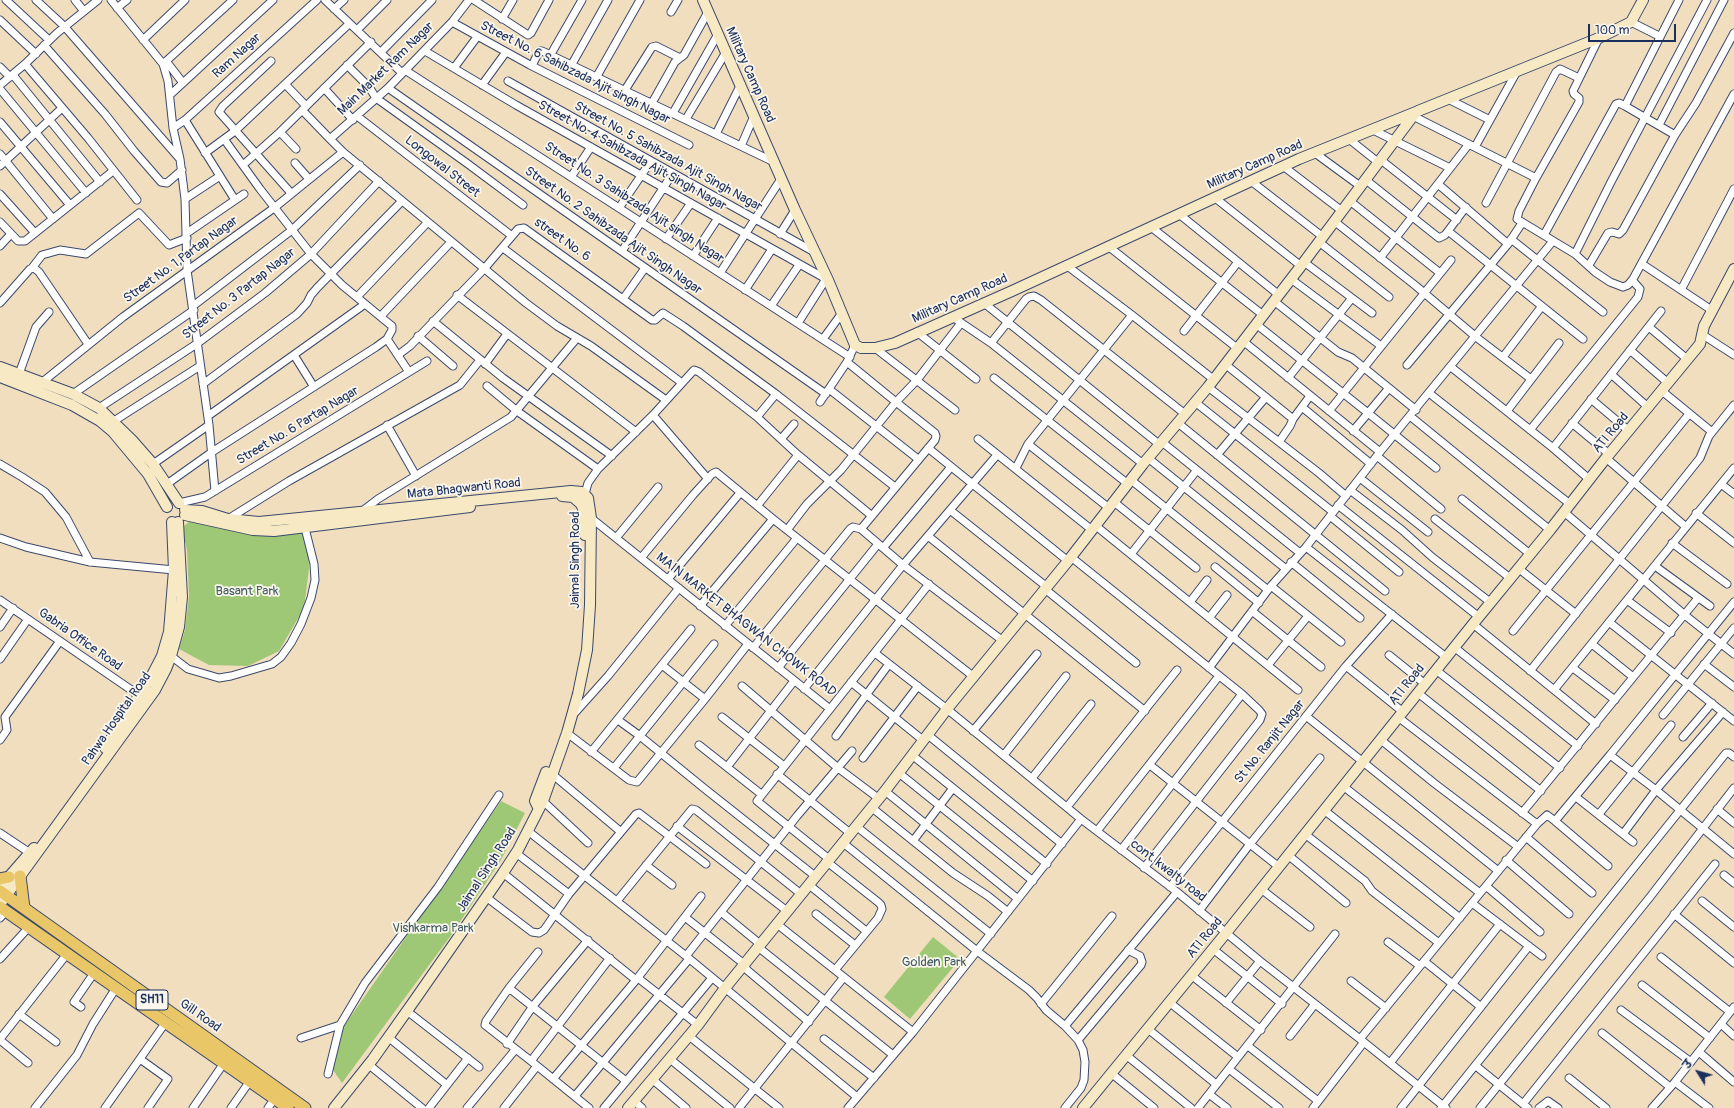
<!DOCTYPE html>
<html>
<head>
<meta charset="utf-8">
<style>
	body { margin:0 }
	#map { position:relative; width:1734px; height:1108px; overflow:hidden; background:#f1debf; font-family:Pangolin,"Playpen Sans Deva",sans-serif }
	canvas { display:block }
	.north { position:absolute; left:1678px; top:1052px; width:40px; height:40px; -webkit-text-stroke:3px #fbf7ec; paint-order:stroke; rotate:307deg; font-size:11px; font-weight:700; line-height:16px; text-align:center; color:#1b2f5e }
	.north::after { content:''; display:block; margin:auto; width:14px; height:18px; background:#1b2f5e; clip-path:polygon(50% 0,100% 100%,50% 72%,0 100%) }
	.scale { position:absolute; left:1588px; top:24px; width:88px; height:18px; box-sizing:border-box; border:2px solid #1b2f5e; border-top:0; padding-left:5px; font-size:12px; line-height:14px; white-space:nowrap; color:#1b2f5e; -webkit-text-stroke:3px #fbf7ec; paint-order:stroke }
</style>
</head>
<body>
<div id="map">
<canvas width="1734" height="1108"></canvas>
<div class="north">उ</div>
<div class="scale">100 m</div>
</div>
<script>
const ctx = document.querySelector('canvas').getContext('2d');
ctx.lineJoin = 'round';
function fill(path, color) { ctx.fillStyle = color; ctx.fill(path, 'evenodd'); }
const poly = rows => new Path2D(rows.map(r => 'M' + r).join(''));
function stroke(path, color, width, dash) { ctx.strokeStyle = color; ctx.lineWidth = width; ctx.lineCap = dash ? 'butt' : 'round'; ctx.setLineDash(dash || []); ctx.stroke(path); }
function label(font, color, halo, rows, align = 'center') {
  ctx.font = font + ' Pangolin,sans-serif'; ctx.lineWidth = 3.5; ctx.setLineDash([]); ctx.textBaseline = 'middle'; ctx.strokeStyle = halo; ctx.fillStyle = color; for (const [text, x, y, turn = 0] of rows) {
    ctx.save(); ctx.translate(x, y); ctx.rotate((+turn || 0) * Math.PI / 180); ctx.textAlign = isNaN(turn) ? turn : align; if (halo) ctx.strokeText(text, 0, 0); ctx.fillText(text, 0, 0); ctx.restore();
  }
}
const green = poly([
	[192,519,263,536,308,532,309,569,304,608,279,651,248,666,209,665,179,649,185,630,189,596,187,550,182,528],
	[501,801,525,813,501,860,452,934,342,1083,333,1070,344,1026],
	[933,937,960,959,910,1019,884,997]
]);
const street = poly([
	[6,0,49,40],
	[36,0,64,26,179,158],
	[75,0,83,10],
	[111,0,163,64,168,81,173,128,180,159,185,199,187,270,209,425,215,491],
	[325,0,402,73],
	[469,0,452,22,388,88,330,139,343,152,526,303,557,326,591,346,666,400],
	[474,0,528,35,531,33,549,0],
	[117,8,127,0],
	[334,9,344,0],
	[671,12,678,0],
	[502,19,513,0],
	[0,20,36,54],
	[452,22,530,65,689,145],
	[1631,22,1659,36],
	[357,30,387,0],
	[1599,38,1573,91,1574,94,1579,98,1579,102,1536,178,1519,211,1517,219,1575,254,1595,272,1610,282,1623,287,1628,285,1633,279],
	[143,40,185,0],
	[44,45,105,114,134,151,161,182,167,183,182,170],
	[425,51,516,105,828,280],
	[381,52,432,0],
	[551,54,582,0],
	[166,61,183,83],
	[271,61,223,106,219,112,291,193],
	[25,64,88,138,137,200],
	[163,64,233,0],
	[572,64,608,0],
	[347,65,369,87,376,98,468,164,523,205],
	[532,66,539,51,542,51,774,162],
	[0,67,10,77],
	[454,68,477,37],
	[405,70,850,357],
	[13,75,100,182],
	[597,76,640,0],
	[508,81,816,253],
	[0,85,25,64,57,33,98,0],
	[286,85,306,106],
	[482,85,506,52],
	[324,88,353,120],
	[388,88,826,394],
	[0,89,86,193],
	[625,90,652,47,656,46,680,58],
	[171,94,273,0],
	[1448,99,1490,120],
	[652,103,675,62,684,55,708,12],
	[1625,106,1679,0],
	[302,110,330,139],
	[673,113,718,34],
	[357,116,512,236],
	[1413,116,1536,178],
	[686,119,726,52],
	[0,122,70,205],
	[1659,125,1724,0],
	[173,128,185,120,317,0],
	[1371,129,1450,168],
	[280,132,296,149],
	[716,134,741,84],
	[1349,139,1379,163],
	[741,146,754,116],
	[1475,147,1516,73],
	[205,153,235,131,349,24],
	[1315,153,1360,186],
	[0,154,53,219],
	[1381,160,1457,220],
	[295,163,309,179],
	[243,165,280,132,371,42],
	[0,166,62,108],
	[1283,166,1342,211],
	[220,176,235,200],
	[571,177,591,147],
	[1366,180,1439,238,1445,235,1466,207],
	[1251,181,1323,237],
	[1438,184,1508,244],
	[0,194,35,233],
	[1214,197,1301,266],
	[185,199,220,176,185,120],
	[1350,201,1440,273],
	[1486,203,1556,72,1560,69,1579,78],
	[619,208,651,161],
	[1179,214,1279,295],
	[1334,221,1416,286,1476,337,1531,379],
	[0,222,18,241,25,241,113,171],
	[1151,227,1263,315],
	[1448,231,1583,339],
	[187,233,244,194],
	[780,234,795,210],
	[1544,235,1616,104,1619,103,1625,106,1675,135],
	[666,239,691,203],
	[1511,239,1603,312],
	[1319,242,1389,297],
	[0,246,11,234],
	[1108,246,1237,348],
	[503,248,682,383],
	[622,251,673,173],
	[1575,254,1611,182,1707,0],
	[693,256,718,218],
	[1380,258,1469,144],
	[1304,262,1372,313],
	[1642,264,1713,311],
	[1066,265,1132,315,1213,379],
	[1589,265,1608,233,1612,232,1619,234,1623,230,1675,135,1696,103,1734,33],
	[32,268,42,255,60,250,86,254,139,213,169,245,187,238],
	[720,273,781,179],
	[1291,279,1381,346],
	[745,290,772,249],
	[1681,290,1734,189],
	[457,295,636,432],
	[357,297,427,223],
	[623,299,645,268],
	[1274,301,1338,352,1352,358,1416,410],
	[0,303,30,269,34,268,39,272,88,344],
	[984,303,1160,445],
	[193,306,292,230,360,165],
	[771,306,799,265],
	[381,316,451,242],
	[957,320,991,343,1143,464],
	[433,321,503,378,612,456],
	[798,323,826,279],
	[961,323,917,380,896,402,935,433,936,436,935,440,861,529,903,565,1003,641],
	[1256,324,1368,413,1436,468],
	[1649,327,1687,359],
	[1184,331,1238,262],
	[917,332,976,379],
	[1703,335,1734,355],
	[418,336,453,366],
	[387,339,409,372],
	[823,339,842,313],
	[1243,341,1380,452],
	[991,343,1026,299,1029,297,1034,296,1041,300,1185,414],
	[875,348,955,410],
	[1630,350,1668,383],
	[294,355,314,387],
	[398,355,410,346,484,269,518,229,524,228,652,320,655,320,663,313,683,326,776,394,895,487],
	[1503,357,1542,306],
	[485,364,507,334],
	[1225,364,1293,419,1290,426,1279,442],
	[1407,365,1508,244,1522,223],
	[1451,367,1553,448,1589,479],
	[19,374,36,327,49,312],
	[1611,374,1649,408],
	[994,378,1128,484],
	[1288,378,1352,298],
	[40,384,123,317,274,208,343,152],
	[203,384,297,314,307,303,311,295,317,288,402,201],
	[487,386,517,411,598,469],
	[1208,387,1319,473,1346,496],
	[829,389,918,459],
	[1662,391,1712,432],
	[1429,393,1570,504],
	[73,394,194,310],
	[1591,399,1629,431],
	[820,402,847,362,855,345],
	[1195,402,1333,512],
	[1302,407,1371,464],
	[99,408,198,343,265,293,311,254,379,181],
	[1329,411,1451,260],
	[1507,411,1559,343],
	[653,415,708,479],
	[208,416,365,304],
	[1410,416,1550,530],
	[757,417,776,394],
	[1293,419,1310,396],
	[114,421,200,366],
	[1178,423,1385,591],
	[1572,423,1609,454],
	[387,425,416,476],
	[1530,430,1638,297,1640,289,1633,281,1633,279,1734,94],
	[1353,431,1389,388],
	[781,439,794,424],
	[978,439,1092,530],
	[1162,442,1300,553],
	[1028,444,1109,508],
	[928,448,1068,561],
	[1553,448,1661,311],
	[1217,455,1266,397],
	[1377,456,1441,509],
	[1148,458,1286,569],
	[1606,458,1686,527],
	[0,464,22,477,45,492,66,517,90,562],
	[153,464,209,425],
	[1016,468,1028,444,1132,315],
	[1360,478,1428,532],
	[1131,480,1268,590],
	[167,484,212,452,376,347,387,339,392,330,392,326,387,322,342,285,311,254,260,189,224,139],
	[1721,484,1734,494],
	[1350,490,1402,530,1432,557,1490,602],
	[585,494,588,483,598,469,653,415,694,370,699,372,757,417,797,454,872,516],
	[1462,499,1530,554],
	[1114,502,1196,568],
	[179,503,205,497,427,361],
	[1338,505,1479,617],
	[757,506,798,455],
	[950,510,1047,587],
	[361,512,378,499,511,417,577,338],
	[1564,512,1686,616,1734,654],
	[1696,513,1734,543],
	[1330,516,1399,572],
	[591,518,830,709,929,584],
	[228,519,289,481,460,385,480,360],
	[1435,519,1510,578],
	[1096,526,1298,690],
	[787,530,807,504,841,470,896,402,847,362],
	[928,536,1145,711],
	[0,538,26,547,90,562,174,570],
	[616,538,658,487],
	[1672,543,1727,584],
	[1306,547,1446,657],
	[883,548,951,467],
	[1131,554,1197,470],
	[1071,557,1242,694,1259,710,1262,714,1260,720,1144,868],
	[641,558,693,495,712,474,716,472,773,519,974,677],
	[1291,562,1360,618],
	[1655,566,1710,606],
	[1215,567,1259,603],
	[1518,568,1576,614],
	[668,579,740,493],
	[1271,586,1341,642],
	[1045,589,1136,663],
	[0,600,143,698],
	[1627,600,1671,633],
	[1190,602,1207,580],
	[1734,602,1610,755,1656,790,1734,854],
	[700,606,773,519],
	[1252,611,1321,667],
	[1209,618,1227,595],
	[1609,622,1734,721],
	[1473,624,1596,724],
	[725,626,797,538],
	[0,627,13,608],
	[1513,631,1689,414],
	[1592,644,1633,677],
	[1454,647,1578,746],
	[753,648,850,529,853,527,861,529],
	[875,653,947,709,1081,819,1177,892,1260,961,1360,1039,1446,1108],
	[1389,655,1425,684],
	[171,656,188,669,219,678,231,676,272,664,281,657,291,643,301,624,311,598,315,580,314,564,304,524],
	[0,659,28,619],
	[1704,664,1734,687],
	[662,665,705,699],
	[1268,665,1308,616],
	[1346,666,1403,712],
	[778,668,878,544],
	[1209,668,1271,586,1306,547,1380,452,1553,241],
	[1573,668,1615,700],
	[1436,670,1560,768],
	[1530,671,1700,458,1709,436,1734,405],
	[851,682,924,741],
	[742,686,838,768,878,798],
	[804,689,903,565,997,455],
	[1554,690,1734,468],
	[1418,693,1541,791],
	[573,715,608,676,679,588],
	[1663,715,1734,628],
	[1306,716,1497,870],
	[722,717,784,766],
	[1398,717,1537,824],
	[618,720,640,736,705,789,815,876],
	[973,731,1037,654],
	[567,733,629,780,637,782,705,699,748,644],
	[928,735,1062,844],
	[836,736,889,664],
	[1683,737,1712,703],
	[0,740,7,730,5,717,60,641],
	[1381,740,1434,783,1517,846],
	[699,745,761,794],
	[591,752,691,629],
	[912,755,1047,864],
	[1004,755,1066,676],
	[863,758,918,686],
	[1150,765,1279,867],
	[727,767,794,681],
	[614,768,714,644],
	[899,773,1033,881],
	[552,774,621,832],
	[777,774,850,833],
	[1032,778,1091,704],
	[1343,786,1480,893],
	[885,791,1018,899],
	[1576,797,1633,842],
	[543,801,588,843],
	[871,807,953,873,988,896,1008,912],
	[1067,807,1177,670],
	[1717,809,1734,823],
	[1324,810,1460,918],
	[1522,813,1698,598],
	[1599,814,1671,725],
	[1555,821,1608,866],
	[677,826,787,911],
	[856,826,991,934],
	[528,831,686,956,857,1097],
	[1097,831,1219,676],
	[0,833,30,853],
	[1305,834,1365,881,1372,891,1439,943],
	[1623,834,1656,790,1723,712],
	[1526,837,1592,893],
	[913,841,953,788],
	[842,842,977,951,1029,990,1037,998,1046,1010,1065,1026,1078,1040,1083,1050,1085,1062,1084,1080,1081,1088,1065,1108],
	[1121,850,1242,694],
	[516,853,569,894],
	[1288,855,1346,903],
	[829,859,757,801,830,709],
	[1506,860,1569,914],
	[826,861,878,902,881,905,882,909,878,918,835,970],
	[646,865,672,885],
	[503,873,636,980],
	[1724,875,1734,883],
	[808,884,866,931],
	[1486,886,1540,932],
	[1170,887,1346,666,1392,614],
	[1261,889,1310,927],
	[486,897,532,932,539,933,544,930,569,894,636,814,639,813,706,864],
	[617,901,692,809,696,810,801,894],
	[1702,901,1734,927],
	[1472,903,1542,956],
	[1199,911,1250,844,1320,758],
	[721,912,760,944],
	[816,914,855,945],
	[1674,914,1734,963],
	[685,917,744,964,747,970,809,1022],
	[0,918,6,911],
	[777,924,913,1032],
	[1388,942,1420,966],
	[758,947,893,1055],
	[1213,949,1282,1004],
	[686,956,797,816,852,751],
	[1661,957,1730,1012],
	[0,959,29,927],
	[1424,961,1481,1007],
	[1191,975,1261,1030],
	[638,978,698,1025],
	[1351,981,1386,1008],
	[1642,985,1710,1038],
	[509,988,626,1081],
	[1169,1002,1238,1057],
	[1226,1003,1260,961],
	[1041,1004,1112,916],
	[81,1007,74,1002,94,973],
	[1621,1010,1691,1062],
	[407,1011,479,1067],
	[19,1014,56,1042],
	[1721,1024,1734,1036],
	[1065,1026,1177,892],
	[1148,1029,1216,1084],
	[1602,1033,1670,1087],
	[689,1036,779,1108],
	[1290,1036,1315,1004],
	[388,1037,447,1085],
	[301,1038,340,1025,365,983,438,887,499,795],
	[0,1039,67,954],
	[824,1039,874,1078],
	[1360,1039,1537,824,1547,815,1555,821,1610,755],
	[0,1040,28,1063],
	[1078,1040,1141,965,1142,962,1140,956,1128,950],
	[507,1044,533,1006,588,940],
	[1248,1046,1318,1101],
	[1699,1052,1734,1082],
	[1126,1055,1191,1108],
	[140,1059,168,1079,148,1108],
	[670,1059,730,1108],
	[531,1061,485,1025,486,1021,509,988,538,952],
	[1390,1063,1500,924],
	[368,1064,422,1108],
	[1476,1066,1528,1108],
	[1229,1069,1279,1108],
	[1111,1073,1154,1108],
	[328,1074,340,1025],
	[1569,1078,1606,1108],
	[553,1079,636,980,701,896],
	[652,1079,686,1108],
	[1675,1082,1709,1108],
	[1209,1094,1227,1108],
	[575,1096,689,959],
	[634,1101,642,1108],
	[1523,1104,1715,864],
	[35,1108,77,1055,93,1024,116,988],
	[105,1108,166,1022],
	[193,1108,224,1063],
	[231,1108,250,1081],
	[268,1108,275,1098],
	[429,1108,468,1058],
	[467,1108,515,1050],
	[504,1108,537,1066],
	[589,1108,531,1061,610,958],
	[604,1108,712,978],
	[739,1108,844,977],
	[848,1108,913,1032,1081,819],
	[1198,1108,1335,934],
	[1313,1108,1364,1042],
	[1401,1108,1529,946],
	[1441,1108,1726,753,1729,753,1734,757],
	[1480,1108,1650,897,1734,788],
	[1539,1108,1548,1101,1558,1108],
	[1652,1108,1675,1082,1734,1007]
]);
const secondary = poly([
	[703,0,795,210,828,280,855,345,861,348,875,348,895,343,1012,291,1299,159,1416,112],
	[0,367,73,394,99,408,132,440,153,464,179,503],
	[0,377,72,405,100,421,113,432,148,474,167,507],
	[562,496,573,497,581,504,584,511,585,535],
	[185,510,202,511,228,519,259,522,571,491,582,492,588,498,591,518,590,605,587,650,578,694,567,733,543,801,518,850,503,873,414,1001,373,1059,334,1108],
	[185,515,253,530,274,531,470,507],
	[105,748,150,679,162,656,169,632,174,570,172,522],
	[538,807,535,801,546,772],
	[0,887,34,848],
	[0,904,155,690,166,669,171,656,179,627,182,597,178,522],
	[628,1108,698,1025,725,988,885,791,947,709,1068,561,1143,464,1208,387,1301,266,1413,116,1418,111,1599,38,1631,22,1643,0],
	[1083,1108,1226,933,1473,624,1550,530,1606,458,1700,344,1704,326,1734,269]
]);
const primary = poly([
	[20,876,24,908],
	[0,879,9,877],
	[0,891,305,1108],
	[0,907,288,1108]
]);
const shields = [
	[152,1000,32]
];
const shieldNames = [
	["SH11",152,1000]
];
const streetNames = [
	["Ram Nagar",237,56,-42],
	["Main Market Ram Nagar",386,69,-44],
	["Street No. 6 Sahibzada Ajit singh Nagar",575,73,27],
	["Military Camp Road",750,75,66],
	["Street No. 4 Sahibzada Ajit Singh Nagar",632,156,29],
	["Street No. 5 Sahibzada Ajit Singh Nagar",668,157,29],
	["Military Camp Road",1255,165,-24],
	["Longowal Street",442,167,38],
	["Street No. 3 Sahibzada Ajit singh Nagar",634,203,33],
	["Street No. 2 Sahibzada Ajit Singh Nagar",613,231,35],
	["street No. 6",562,240,35],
	["Street No. 1,Partap Nagar",181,260,-36],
	["Street No. 3 Partap Nagar",239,294,-38],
	["Military Camp Road",960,299,-24],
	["Street No. 6 Partap Nagar",298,426,-31],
	["ATI Road",1611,433,-50],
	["Mata Bhagwanti Road",464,489,-6],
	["Jaimal Singh Road",576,560,-90],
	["MAIN MARKET BHAGWAN CHOWK ROAD",746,625,38],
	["Gabria Office Road",80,640,35],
	["ATI Road",1407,685,-51],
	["Pahwa Hospital Road",117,719,-55],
	["St No. Ranjit Nagar",1270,742,-51],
	["Jaimal Singh Road",487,870,-57],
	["cont. kwalty road",1168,871,38],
	["ATI Road",1205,938,-51],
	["Gill Road",200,1016,35]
];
const parkNames = [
	["Basant Park",247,592],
	["Vishkarma Park",433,929],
	["Golden Park",934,963]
];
fill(green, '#9ec875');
stroke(street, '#3b496d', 9);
stroke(secondary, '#3b496d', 12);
stroke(primary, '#3b496d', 13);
stroke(street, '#fff', 7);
stroke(secondary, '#f6e9c3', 10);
stroke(primary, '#e9c769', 11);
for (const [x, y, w] of shields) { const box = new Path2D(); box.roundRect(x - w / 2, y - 10, w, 20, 3); ctx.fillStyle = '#fbf7ec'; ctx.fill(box); stroke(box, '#1b2f5e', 1); }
label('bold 12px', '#1b2f5e', null, shieldNames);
label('13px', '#1b2f5e', '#fbf7ec', streetNames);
label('13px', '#425d65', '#fbf7ec', parkNames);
</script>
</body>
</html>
